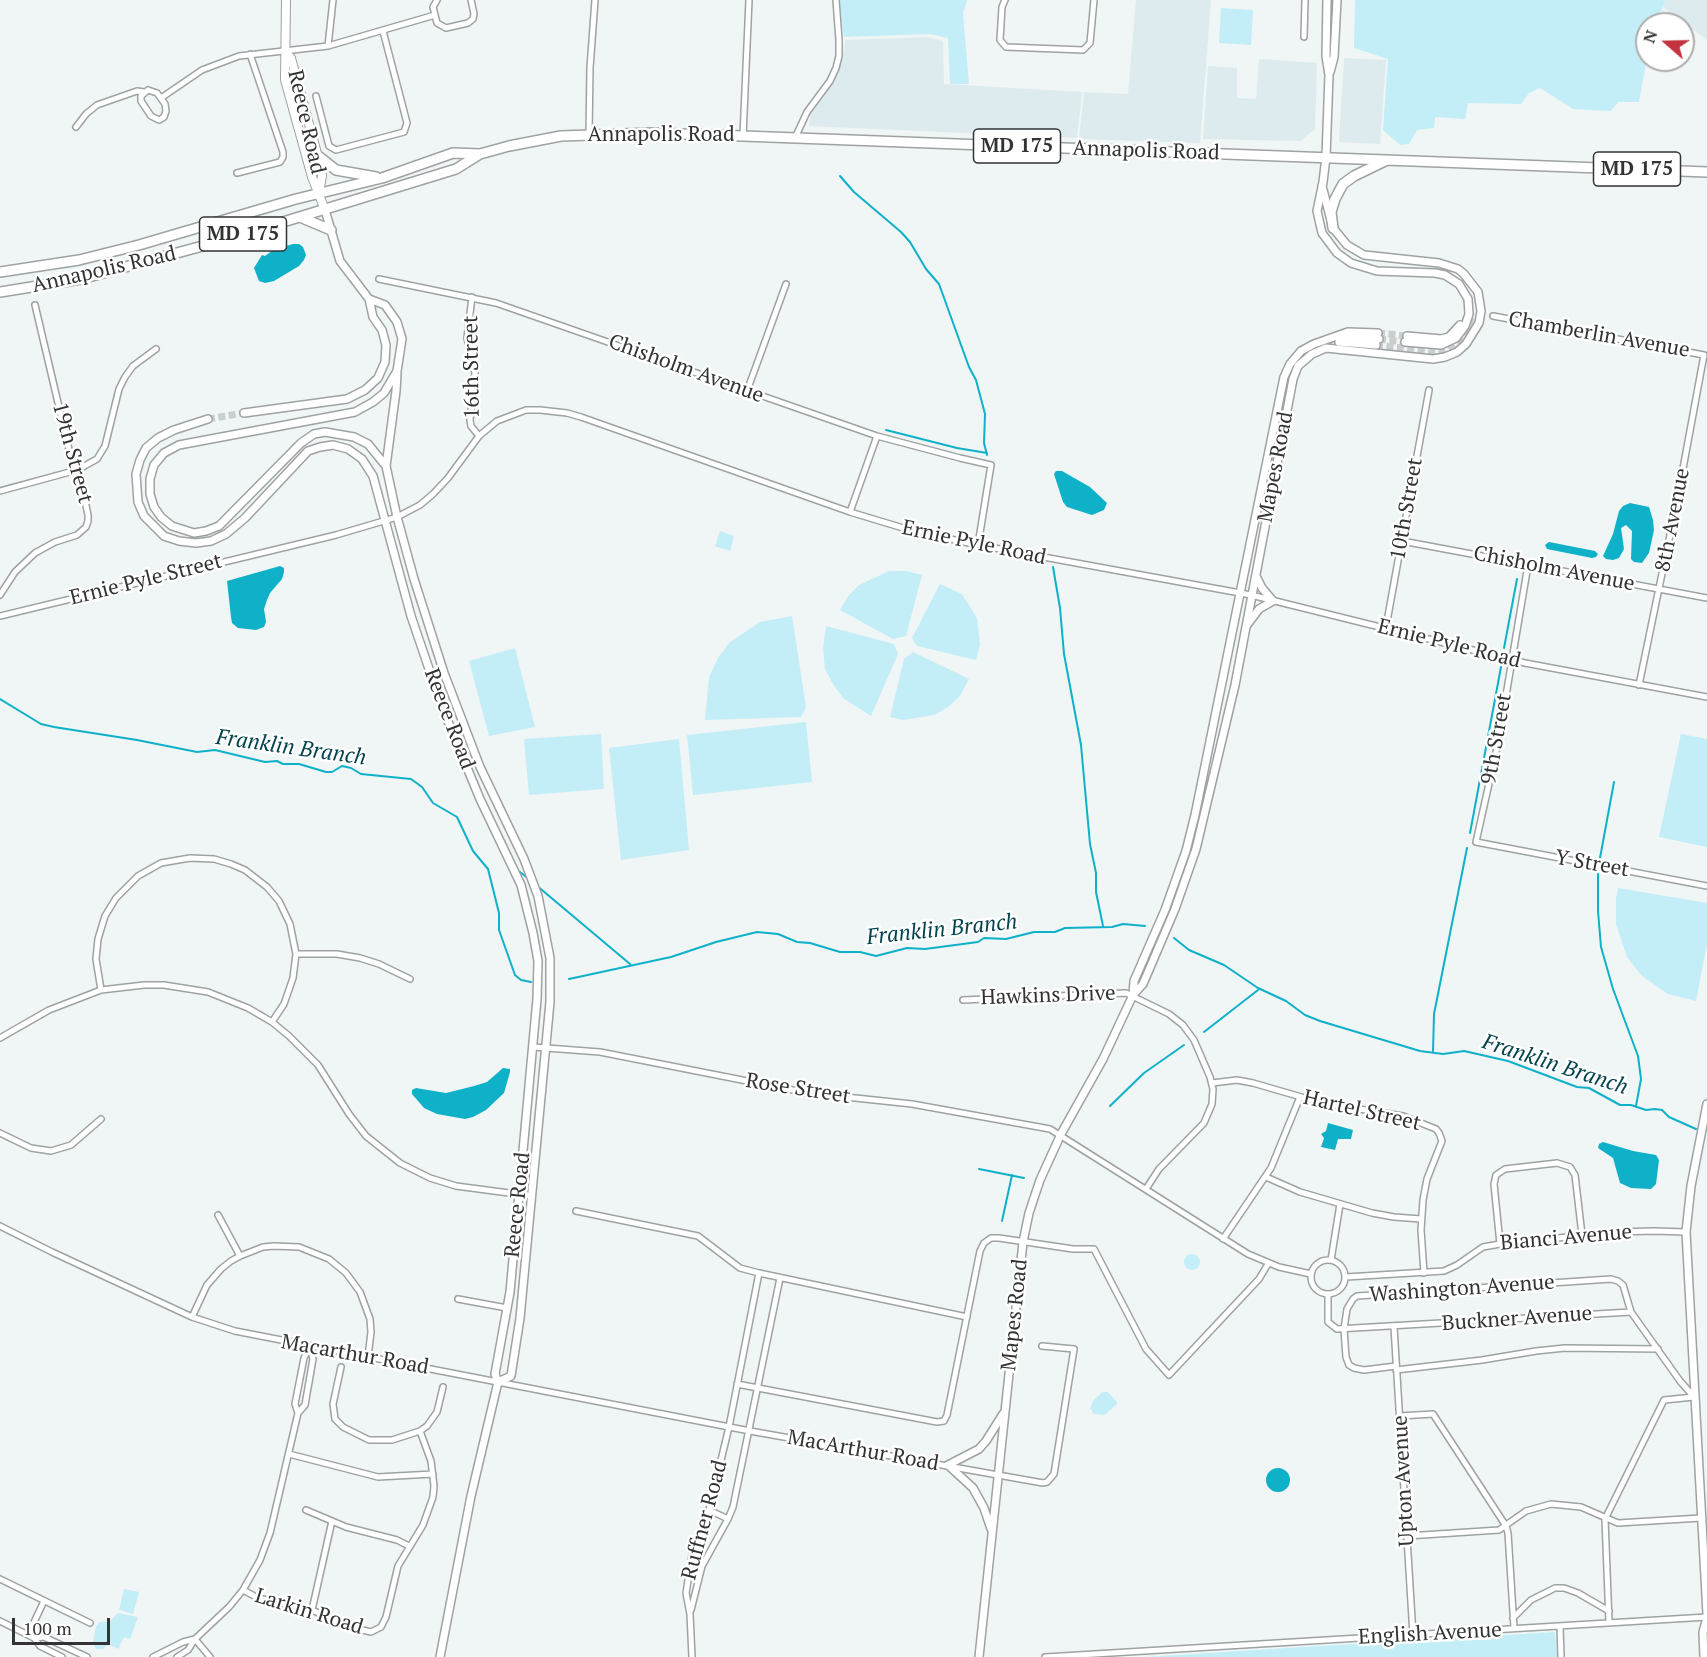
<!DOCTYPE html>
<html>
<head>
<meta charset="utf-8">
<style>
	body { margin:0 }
	#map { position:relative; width:1707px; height:1657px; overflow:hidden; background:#f0f5f6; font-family:"PT Serif",serif }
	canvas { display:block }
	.north { position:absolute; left:1635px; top:12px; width:60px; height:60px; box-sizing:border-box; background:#fff; border:2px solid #adadae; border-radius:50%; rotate:290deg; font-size:16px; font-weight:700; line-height:24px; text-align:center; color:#313334 }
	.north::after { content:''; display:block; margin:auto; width:21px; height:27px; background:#c3333f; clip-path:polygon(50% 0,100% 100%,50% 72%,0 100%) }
	.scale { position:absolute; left:12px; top:1618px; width:98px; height:27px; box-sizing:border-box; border:3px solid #313334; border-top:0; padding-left:8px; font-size:18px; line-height:21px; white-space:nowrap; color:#313334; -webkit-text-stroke:4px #fff; paint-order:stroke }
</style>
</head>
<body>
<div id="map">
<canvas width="1707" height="1657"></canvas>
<div class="north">N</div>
<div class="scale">100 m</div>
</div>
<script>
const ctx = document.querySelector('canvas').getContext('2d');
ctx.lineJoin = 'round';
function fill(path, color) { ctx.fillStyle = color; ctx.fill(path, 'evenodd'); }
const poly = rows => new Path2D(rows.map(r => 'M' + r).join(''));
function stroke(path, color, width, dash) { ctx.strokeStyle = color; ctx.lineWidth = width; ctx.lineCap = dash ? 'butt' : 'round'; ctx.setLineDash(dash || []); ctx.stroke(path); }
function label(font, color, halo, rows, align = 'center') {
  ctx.font = font + ' "PT Serif",serif'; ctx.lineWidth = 5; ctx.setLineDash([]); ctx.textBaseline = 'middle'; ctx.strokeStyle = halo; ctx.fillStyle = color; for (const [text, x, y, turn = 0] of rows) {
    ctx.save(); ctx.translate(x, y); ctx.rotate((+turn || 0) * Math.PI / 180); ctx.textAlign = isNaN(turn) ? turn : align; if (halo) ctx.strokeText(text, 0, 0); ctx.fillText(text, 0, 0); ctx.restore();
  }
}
const built = poly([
	[1136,0,1211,0,1200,143,1079,139,1084,92,1128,94],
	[1666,0,1707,0,1707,40,1663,7],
	[928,37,943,41,944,84,1082,92,1077,138,809,126,811,110,833,83,843,57,845,40],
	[1344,58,1386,60,1380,144,1339,142],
	[1259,59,1317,63,1315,129,1300,141,1203,139,1208,66,1237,68,1237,98,1256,99]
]);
const green = poly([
	[838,0,967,0,963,13,969,84,950,84,948,38,930,34,844,37],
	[1355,0,1666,0,1655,24,1647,24,1647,58,1639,102,1618,102,1611,111,1573,109,1540,88,1529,93,1521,104,1468,103,1465,119,1435,117,1434,128,1417,130,1409,144,1400,145,1383,130,1388,59,1354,48],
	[1221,8,1253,10,1251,45,1219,43],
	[720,531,734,536,730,551,715,546],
	[889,571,906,571,922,575,906,636,893,639,840,610,849,595,859,585],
	[940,584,962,594,977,618,980,645,976,660,917,646,912,638],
	[792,616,806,707,801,717,705,720,709,677,718,658,729,643,760,622],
	[826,626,894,644,898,654,871,716,843,698,833,684,825,669,823,648],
	[515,648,535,727,489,736,469,661],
	[913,652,969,679,960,696,948,707,934,715,904,720,890,717,904,659],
	[806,722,812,782,693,795,687,735],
	[601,734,604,789,529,795,524,739],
	[1681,734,1707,739,1707,847,1659,837],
	[679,739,689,850,621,860,609,748],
	[1618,888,1707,903,1707,943,1696,1001,1668,994,1659,988,1641,975,1627,957,1616,924,1616,899],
	'1184 1262a8 8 0 1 1 16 0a8 8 0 1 1-16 0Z',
	[1102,1392,1108,1392,1117,1402,1117,1404,1105,1415,1094,1414,1090,1408,1093,1401],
	[124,1589,139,1592,133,1614,119,1610],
	[118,1613,138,1617,130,1639,124,1637,118,1649,108,1644,103,1649,96,1649,93,1643,96,1626,100,1622,110,1621],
	[1555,1632,1557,1657,1147,1657,1286,1648]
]);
const water = poly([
	[293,244,299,244,303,247,306,255,304,260,299,266,274,281,265,283,259,281,254,268,262,255,265,256,273,250],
	[1056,471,1062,471,1090,487,1107,503,1104,510,1092,515,1067,507,1063,502,1054,474],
	[1630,503,1649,507,1653,520,1654,530,1649,553,1642,563,1634,562,1631,559,1632,531,1626,525,1621,528,1624,549,1619,558,1613,560,1606,559,1603,556,1613,534,1619,511,1623,506],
	[1549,542,1595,551,1598,554,1596,557,1592,558,1547,549,1545,545],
	[280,566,284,568,284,572,282,579,270,593,267,600,264,609,266,622,264,627,256,630,238,628,232,623,231,617,227,581],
	[503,1068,510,1069,510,1072,504,1093,486,1110,473,1117,465,1119,437,1114,424,1108,412,1094,412,1090,416,1088,446,1093,474,1086,487,1082],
	[1328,1123,1353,1130,1351,1139,1338,1139,1335,1150,1321,1147,1324,1138,1321,1134,1326,1131],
	[1603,1142,1633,1151,1656,1155,1659,1160,1656,1184,1651,1189,1631,1188,1620,1183,1613,1158,1598,1148,1599,1144],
	'1266 1480a12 12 0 1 1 24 0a12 12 0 1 1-24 0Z'
]);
const stream = poly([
	[840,176,854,192,901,232,910,242,926,269,939,284,969,367,976,380,985,414,984,443,987,455],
	[886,430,957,448,987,453],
	[1053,567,1060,608,1064,654,1081,745,1090,844,1096,873,1096,892,1103,926],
	[1504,648,1517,579],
	[0,699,41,724,54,727,137,740,197,752,215,750,265,762,277,761,283,764,299,764,326,772,332,772,342,766,351,768,361,774,411,779,422,787,433,803,457,817,473,851,488,869,499,913,499,930,515,975,521,980,531,982],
	[1470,833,1501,667],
	[1600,858,1614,782],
	[520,872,529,879],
	[1598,873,1598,911,1601,947,1613,989,1638,1056,1641,1079,1636,1106],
	[536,885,630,964],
	[1174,938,1189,950,1224,965,1258,988,1286,1001,1305,1015,1320,1021,1420,1051,1443,1054,1464,1051,1508,1061,1577,1087,1589,1088,1620,1105,1631,1105,1646,1110,1655,1109,1662,1110,1669,1117,1696,1129],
	[569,979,671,957,716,942,757,932,778,934,797,942,810,943,840,952,860,952,876,956,907,948,925,949,978,942,984,938,1006,939,1034,932,1055,932,1065,928,1112,927,1123,924,1145,926],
	[1204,1032,1258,990],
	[1433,1052,1434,1014,1467,848],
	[1110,1106,1144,1073,1184,1045],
	[979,1169,1024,1178],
	[1002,1221,1012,1175]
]);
const tertiaryTunnel = poly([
	[1378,333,1407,336],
	[1379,339,1405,342],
	[1376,345,1435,352,1444,351,1461,340,1471,319,1469,314],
	[208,419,244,413]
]);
const minor = poly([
	[437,0,433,7,437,23,446,28,468,23,473,19,474,14,471,0],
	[1005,0,1002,7,1000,40,1006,47,1083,50,1090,43,1094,0],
	[1304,37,1305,0],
	[328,46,333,0],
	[148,90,157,93,165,104,166,111,164,117,159,120,151,116,141,101,141,96,148,90],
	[316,96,329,146,336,150,404,132,407,123,383,31],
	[161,98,202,70,239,56,328,46,435,15],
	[76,127,86,114,97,105,137,91,144,92],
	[589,134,590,68,595,0],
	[743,136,749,0],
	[795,138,807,112,830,81,836,68,839,56,839,40,836,0],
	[237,173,280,162,283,157,283,152,250,54],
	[379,279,496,303,877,436,960,458,991,465,978,545],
	[472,297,467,338,475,373,470,420,471,426,479,436],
	[1493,316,1704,355,1677,501,1639,685],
	[747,391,786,284],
	[0,491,77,470,97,459,105,446,119,389,125,377,133,366,156,349],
	[850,512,877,436],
	[1402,541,1707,598],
	[1528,565,1498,743,1476,842,1707,886],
	[0,595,15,572,35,553,55,542,77,535,86,527,88,521,88,515,80,477,71,458,35,305],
	[0,616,336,535,397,517,420,505,433,494,448,478,479,436,497,421,526,410,540,410,567,413,581,417,850,512,913,531,978,545,1251,595,1525,663,1707,697],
	[1386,627,1429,390],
	[296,954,337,954,360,958,379,964,410,979],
	[101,990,96,959,98,939,105,916,116,898,138,876,161,863,190,858,214,859,231,864,245,870,267,887,279,901,290,924,296,954,293,978,284,1004,272,1022],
	[963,1000,1126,993,1169,1014,1183,1025,1194,1040,1210,1077,1213,1089,1212,1104,1204,1123,1159,1169,1146,1189],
	[0,1038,49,1010,101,990,144,985,164,985,208,992,248,1008,272,1022,289,1036,318,1065,349,1114,366,1136,400,1163,430,1178,456,1186,532,1196],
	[533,1047,600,1052,808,1093,912,1104,1050,1129,1248,1254,1279,1267,1311,1274],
	[1212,1083,1237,1080,1253,1083,1322,1103,1403,1116,1436,1129,1439,1133,1442,1141,1427,1179,1423,1200,1421,1230,1424,1273],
	[0,1133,31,1148,51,1151,71,1145,101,1119],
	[1266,1177,1300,1192,1372,1213,1394,1217,1421,1219],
	[576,1211,698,1236,740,1268,759,1273,967,1317],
	[218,1215,240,1256],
	[0,1226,52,1252,192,1317,235,1331,750,1431,1043,1483,1047,1482,1054,1474,1074,1349,1042,1346],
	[1223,1239,1271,1168,1300,1097],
	[1500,1244,1494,1184,1496,1175,1505,1169,1557,1163,1570,1167,1575,1175,1582,1235],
	'1311 1277a17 17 0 1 1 34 0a17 17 0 1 1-34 0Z',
	[1331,1260,1340,1204],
	[1346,1277,1444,1271,1457,1265,1483,1247,1500,1244,1616,1232,1654,1231,1686,1232],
	[1328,1294,1328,1322,1337,1329,1631,1312,1680,1381,1694,1397],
	[458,1299,507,1308],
	[192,1317,207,1285,221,1269,231,1261,240,1256,263,1247,274,1246,299,1247,329,1259,346,1273,360,1292,370,1319,371,1332,368,1357],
	[1394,1327,1413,1635],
	[1396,1366,1364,1370,1354,1368,1349,1365,1346,1357,1344,1329,1347,1309,1353,1299,1357,1296,1611,1279,1618,1281,1623,1285,1631,1312],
	[341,1367,333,1404,335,1419,343,1427,369,1440,392,1440,420,1431,427,1426,437,1412,443,1387],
	[1396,1370,1482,1360,1536,1351,1565,1348,1658,1349],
	[737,1384,937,1422,944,1421,947,1415,980,1251,984,1243,991,1238,999,1238,1073,1249,1094,1249,1146,1349,1169,1375,1259,1279,1268,1264],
	[298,1413,295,1404,304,1358,310,1346],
	[1400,1416,1433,1414,1506,1526,1508,1533,1514,1628],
	[289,1454,378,1477,433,1474],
	[306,1510,346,1527,397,1540,409,1546],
	[709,1510,728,1519],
	[1407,1536,1499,1530,1526,1511,1551,1504,1581,1507,1618,1523,1701,1518],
	[0,1579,90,1623],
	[243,1590,258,1598,312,1610,349,1627,371,1632,381,1627,386,1617,398,1566,423,1525,433,1497,434,1486,431,1461,420,1431],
	[312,1610,332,1521],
	[691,1610,702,1566,728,1519,733,1507,780,1278],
	[1513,1618,1531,1600,1555,1588,1564,1588,1578,1593,1609,1611],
	[0,1621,34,1638,44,1637,87,1657],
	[1609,1622,1605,1519,1664,1400,1694,1397],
	[1560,1626,1561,1657],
	[28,1635,44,1601],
	[34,1638,40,1646,62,1657],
	[195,1639,210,1657],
	[153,1657,183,1642,195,1639],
	[177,1657,188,1650,195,1639,229,1607,243,1590,260,1560,270,1533,298,1413,305,1405,313,1359,310,1346],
	[692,1657,690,1614,686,1593,692,1555,709,1510,729,1427,759,1273],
	[1045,1657,1707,1617]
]);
const tertiary = poly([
	[1327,0,1326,56,1329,75,1326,157,1323,182,1317,211,1322,233,1337,253,1351,263,1377,271,1435,273,1445,275,1459,284,1468,299,1469,314,1465,326,1456,338,1441,345,1405,342],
	[1330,72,1334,57,1337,0],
	[369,299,385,305,397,322,402,339,397,371,384,393,373,402,355,412,179,445,164,453,154,465,150,479,150,494,154,507,161,517,172,526,194,533,206,531,219,526,301,443,314,434,325,432,354,437,368,444,386,466,397,517,414,579,444,673,480,767,524,859,538,896,550,958,550,1002,520,1318,511,1376,498,1382],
	[1407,336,1441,339,1449,337,1460,325],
	[1340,338,1379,339],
	[1339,342,1376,345],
	[244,413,347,399,365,390,378,378,385,362,386,345,382,330,373,317,369,299,340,261,325,210],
	[208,419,174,430,158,438,146,448,140,460,136,474,138,502,144,516,164,536,179,541,196,543,211,541,226,534,245,518,308,451,320,447,333,445,348,449,362,459,373,476,411,616,442,707,480,799,521,885,533,933,538,961,537,999,510,1292,495,1374,498,1382,471,1496,440,1657],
	[386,466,396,391,397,373],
	[1247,625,1259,609,1273,601,1262,588,1256,576],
	[1133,995,1134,981,1165,910,1186,851,1195,815,1284,377,1290,364,1301,351,1314,344,1348,332,1378,333],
	[1707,1104,1691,1186,1686,1232,1707,1614],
	[991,1529,984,1508,973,1488,948,1465,979,1449,986,1441,1003,1414],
	[979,1657,1023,1242,1029,1213,1040,1180,1061,1134,1103,1059,1133,995,1143,984,1175,909,1196,849,1235,685,1293,379,1298,366,1312,354,1326,348,1433,359,1445,357,1457,352,1466,344,1479,323,1481,311,1478,292,1464,274,1458,269,1439,263,1364,255,1347,245,1333,228,1322,186],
	[1704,1657,1703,1632,1707,1618]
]);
const secondary = poly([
	[286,0,285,80,312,177,325,210],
	[285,51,291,58,321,168,322,176,319,193]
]);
const primary = poly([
	[317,155,336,170,376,177],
	[300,217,331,230],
	[1333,228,1331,212,1335,199,1343,184,1354,176,1387,160],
	[0,272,79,260,139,245,296,199,382,178,453,153,480,154,509,146,561,136,652,133,743,136,1707,172],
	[0,292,81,279,221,241,456,169,480,154]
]);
const shields = [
	[1017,146,87],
	[1637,169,87],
	[243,234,87]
];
const shieldNames = [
	["MD 175",1017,146],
	["MD 175",1637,169],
	["MD 175",243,234]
];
const streetNames = [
	["Reece Road",306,122,77],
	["Annapolis Road",661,135],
	["Annapolis Road",1146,151,2],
	["Annapolis Road",104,270,-13],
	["Chamberlin Avenue",1599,335,10],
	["16th Street",472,367,-91],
	["Chisholm Avenue",686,369,20],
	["19th Street",72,453,75],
	["Mapes Road",1276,467,-79],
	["10th Street",1407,509,-80],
	["8th Avenue",1673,520,-79],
	["Ernie Pyle Road",974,543,12],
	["Chisholm Avenue",1554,569,11],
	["Ernie Pyle Street",146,580,-14],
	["Ernie Pyle Road",1449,644,14],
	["Reece Road",449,719,69],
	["9th Street",1497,739,-80],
	["Y Street",1592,864,10],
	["Hawkins Drive",1048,996,-2],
	["Rose Street",798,1089,9],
	["Hartel Street",1362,1111,13],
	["Reece Road",518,1205,-84],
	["Bianci Avenue",1566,1238,-5],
	["Washington Avenue",1462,1289,-4],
	["Mapes Road",1015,1315,-84],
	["Buckner Avenue",1517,1319,-4],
	["Macarthur Road",355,1355,10],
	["MacArthur Road",863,1451,10],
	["Upton Avenue",1404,1481,-93],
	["Ruffner Road",705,1520,-75],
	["Larkin Road",309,1612,17],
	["English Avenue",1430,1634,-3]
];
const waterNames = [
	["Franklin Branch",291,748,8],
	["Franklin Branch",942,930,-6],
	["Franklin Branch",1555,1065,18]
];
fill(built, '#ddebee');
fill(green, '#c3eef7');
fill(water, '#0fb1c9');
stroke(stream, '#0fb1c9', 2);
stroke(tertiaryTunnel, '#cacecf', 7, [7, 3.5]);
stroke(minor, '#9ea2a3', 8);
stroke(tertiary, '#9ea2a3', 10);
stroke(secondary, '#9ea2a3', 10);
stroke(primary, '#9ea2a3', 12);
stroke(minor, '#fff', 5);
stroke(tertiary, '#fff', 7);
stroke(secondary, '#fff', 8);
stroke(primary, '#fff', 9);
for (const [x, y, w] of shields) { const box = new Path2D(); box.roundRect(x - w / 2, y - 17, w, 34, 4.5); ctx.fillStyle = '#fff'; ctx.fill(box); stroke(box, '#313334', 1.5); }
label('bold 20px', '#313334', null, shieldNames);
label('21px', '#313334', '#fff', streetNames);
label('italic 22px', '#03434d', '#fff', waterNames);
</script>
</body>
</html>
